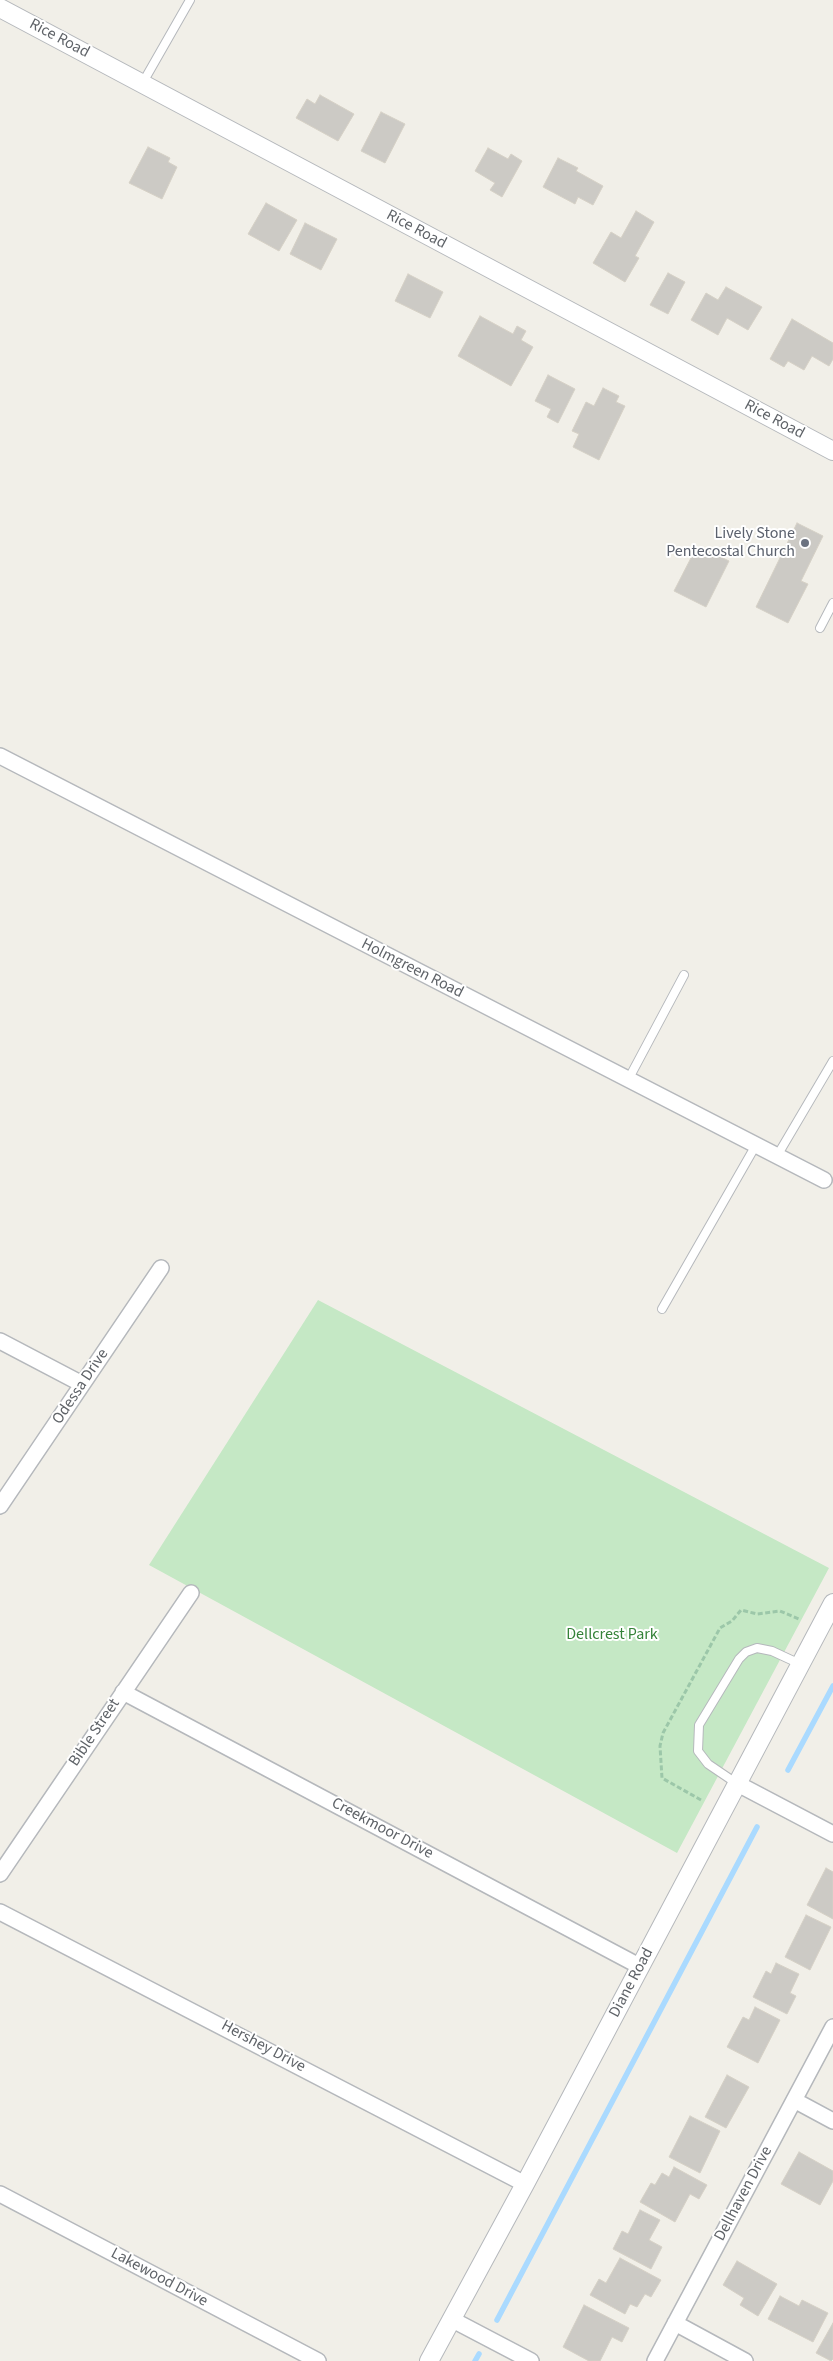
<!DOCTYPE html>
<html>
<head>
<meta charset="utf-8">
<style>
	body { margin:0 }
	canvas { display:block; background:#f1efe8 }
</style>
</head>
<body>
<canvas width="833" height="2361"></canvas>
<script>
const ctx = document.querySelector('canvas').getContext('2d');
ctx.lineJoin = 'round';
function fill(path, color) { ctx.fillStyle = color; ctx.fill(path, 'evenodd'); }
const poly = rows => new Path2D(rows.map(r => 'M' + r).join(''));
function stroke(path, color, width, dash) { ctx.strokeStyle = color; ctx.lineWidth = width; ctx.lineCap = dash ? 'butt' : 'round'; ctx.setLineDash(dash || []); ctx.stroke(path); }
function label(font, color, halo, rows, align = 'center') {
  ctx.font = font + ' "Source Sans 3",sans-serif'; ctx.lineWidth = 4; ctx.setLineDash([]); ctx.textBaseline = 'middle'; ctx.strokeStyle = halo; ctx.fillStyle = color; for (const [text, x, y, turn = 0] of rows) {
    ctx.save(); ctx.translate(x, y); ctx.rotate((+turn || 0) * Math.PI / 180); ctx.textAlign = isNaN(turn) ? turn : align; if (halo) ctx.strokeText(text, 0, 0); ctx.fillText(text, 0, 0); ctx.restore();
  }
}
const green = poly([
	[318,1300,829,1568,677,1853,149,1565]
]);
const stream = poly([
	[788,1770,833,1686],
	[497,2320,757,1827],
	[475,2361,479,2354]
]);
const building = poly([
	[320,95,354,114,338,141,296,118,307,99,315,104,320,95],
	[381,112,405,124,385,163,361,151,381,112],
	[148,147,170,158,168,162,177,167,162,199,129,183,148,147],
	[488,148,508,159,511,154,522,161,502,197,490,190,495,183,475,171,488,148],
	[558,158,578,168,576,171,603,186,593,205,578,197,575,204,543,187,558,158],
	[266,203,297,220,279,251,248,234,266,203],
	[636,211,654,222,635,256,639,258,625,282,593,263,611,232,621,238,636,211],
	[305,223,337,239,321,270,290,254,305,223],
	[668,273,685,282,668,314,650,305,668,273],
	[408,274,443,292,430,318,395,301,408,274],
	[726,287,762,307,748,330,727,318,718,335,691,320,706,293,718,300,726,287],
	[480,316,513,334,517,326,526,331,521,340,533,347,511,386,458,356,480,316],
	[792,319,833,343,833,359,829,366,812,356,804,370,788,361,784,367,770,359,792,319],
	[548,375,575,389,558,423,547,417,551,409,535,401,548,375],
	[603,388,619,396,616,402,625,406,599,460,573,447,579,434,572,431,586,402,594,406,603,388],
	[797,523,823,536,801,581,808,584,788,623,756,607,797,523],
	[709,551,729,561,706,607,674,591,694,552,706,557,709,551],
	[826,1868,833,1872,833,1919,807,1905,826,1868],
	[806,1915,831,1927,810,1970,785,1957,806,1915],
	[776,1963,799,1974,790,1993,796,1996,787,2014,753,1997,766,1971,771,1974,776,1963],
	[755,2007,780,2020,758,2063,727,2047,743,2017,749,2020,755,2007],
	[727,2075,749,2087,726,2128,705,2117,727,2075],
	[690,2116,720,2131,700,2173,669,2157,690,2116],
	[799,2152,833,2171,833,2181,820,2205,781,2184,799,2152],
	[674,2167,707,2185,699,2199,690,2194,675,2222,640,2202,651,2183,655,2185,662,2173,669,2177,674,2167],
	[640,2210,660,2220,649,2240,662,2247,651,2269,613,2249,622,2231,628,2234,640,2210],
	[620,2258,661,2280,651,2297,645,2294,637,2307,630,2304,625,2314,590,2295,599,2279,606,2283,620,2258],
	[737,2261,777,2284,758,2316,740,2305,744,2298,723,2285,737,2261],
	[780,2296,799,2306,802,2300,828,2313,813,2342,768,2319,780,2296],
	[584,2305,629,2328,622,2342,612,2337,600,2361,589,2361,563,2347,584,2305],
	[833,2323,833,2359,831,2361,816,2353,833,2323]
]);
const path = poly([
	[701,1800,662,1778,660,1746,663,1733,720,1628,732,1621,741,1610,757,1614,780,1611,799,1619]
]);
const service = poly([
	[142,84,190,0],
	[820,628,833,603],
	[628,1080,684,975],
	[777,1156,833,1061],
	[662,1309,756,1145],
	[736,1783,708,1764,698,1751,699,1725,739,1659,746,1652,757,1648,772,1651,800,1664]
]);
const minor = poly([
	[0,756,824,1180],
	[0,1341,82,1384],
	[0,1506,161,1268],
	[123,1692,641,1967],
	[736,1783,833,1834],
	[0,1874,191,1593],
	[0,1912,525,2184],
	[794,2100,833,2121],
	[0,2194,318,2361],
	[451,2319,531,2361],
	[675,2323,745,2361],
	[655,2361,833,2027]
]);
const tertiary = poly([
	[0,8,833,451],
	[429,2361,525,2184,833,1603]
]);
const markers = [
	[805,543,5,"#6b7280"]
];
const streetNames = [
	["Rice Road",59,39,28],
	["Rice Road",416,230,28],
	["Rice Road",774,420,28],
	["Holmgreen Road",412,969,27],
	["Odessa Drive",81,1387,-56],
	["Bible Street",95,1733,-56],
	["Creekmoor Drive",382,1829,28],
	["Diane Road",632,1983,-62],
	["Hershey Drive",263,2047,28],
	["Dellhaven Drive",744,2194,-62],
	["Lakewood Drive",159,2278,28]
];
const worshipNames = [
	["Lively Stone",795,534],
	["Pentecostal Church",795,552]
];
const parkNames = [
	["Dellcrest Park",612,1635]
];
fill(green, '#c5e8c5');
stroke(stream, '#aadaff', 5.5);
fill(building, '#cccac5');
stroke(building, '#d6d1c6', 1);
stroke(service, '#b5b8bc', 10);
stroke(minor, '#b5b8bc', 18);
stroke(tertiary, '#b5b8bc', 20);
stroke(path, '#9cc7a9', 3, [5, 2.5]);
stroke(service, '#fff', 8);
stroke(minor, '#fff', 15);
stroke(tertiary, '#fff', 18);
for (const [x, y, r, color] of markers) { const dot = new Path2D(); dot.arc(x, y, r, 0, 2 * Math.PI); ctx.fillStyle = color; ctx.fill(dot); stroke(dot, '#fff', 2); }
label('16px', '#5f6368', '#fff', streetNames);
label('16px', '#5b616d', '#fff', worshipNames, 'right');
label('16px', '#348238', '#fff', parkNames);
</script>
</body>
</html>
